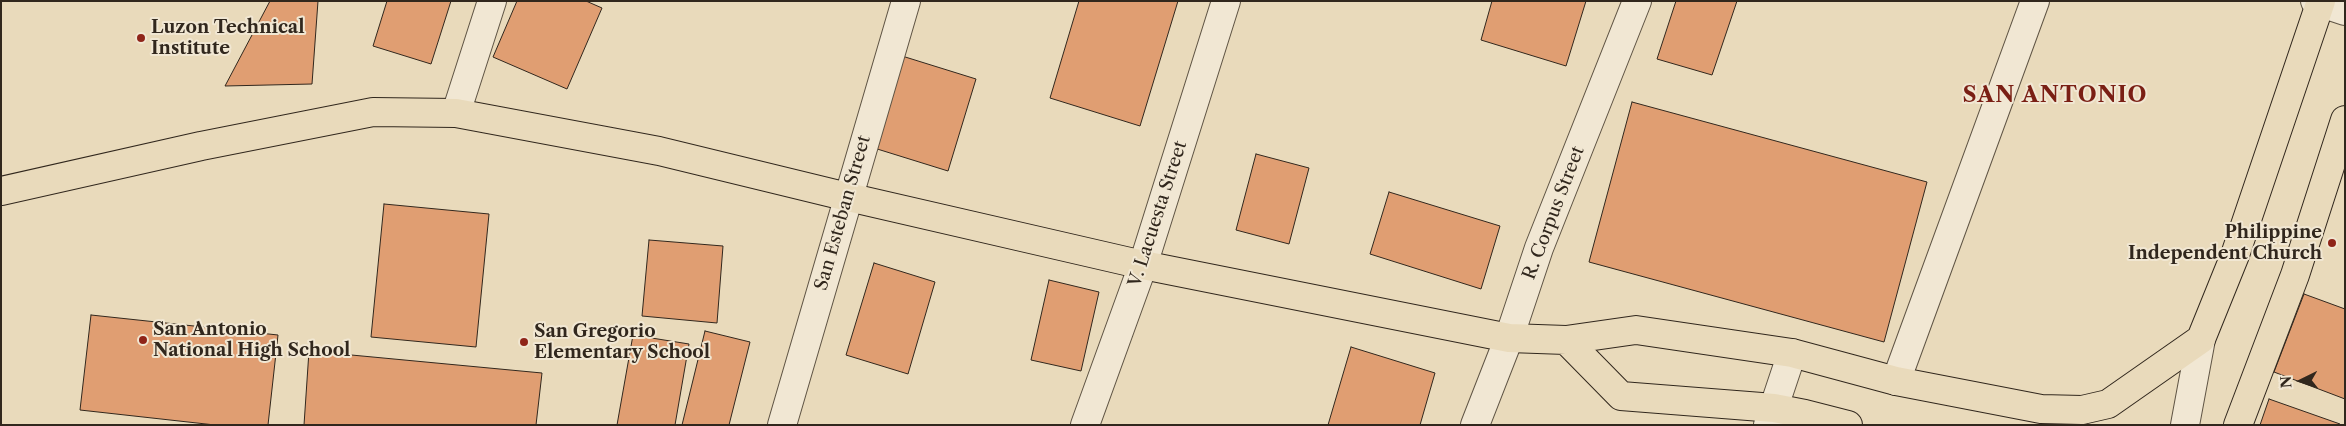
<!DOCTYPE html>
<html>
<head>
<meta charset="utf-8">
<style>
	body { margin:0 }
	#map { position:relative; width:2346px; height:426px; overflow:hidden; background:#e9dabb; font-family:"Libre Caslon Text",serif }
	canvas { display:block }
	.frame { position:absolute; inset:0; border:2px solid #31271d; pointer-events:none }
	.north { position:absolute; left:2276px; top:356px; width:50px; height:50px; -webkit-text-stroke:4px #f1e7d3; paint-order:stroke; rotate:266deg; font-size:14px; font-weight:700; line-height:20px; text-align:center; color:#31271d }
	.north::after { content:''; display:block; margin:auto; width:18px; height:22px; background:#31271d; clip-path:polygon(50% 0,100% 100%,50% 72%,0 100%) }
</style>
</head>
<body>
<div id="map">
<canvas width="2346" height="426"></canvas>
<div class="frame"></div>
<div class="north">N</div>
</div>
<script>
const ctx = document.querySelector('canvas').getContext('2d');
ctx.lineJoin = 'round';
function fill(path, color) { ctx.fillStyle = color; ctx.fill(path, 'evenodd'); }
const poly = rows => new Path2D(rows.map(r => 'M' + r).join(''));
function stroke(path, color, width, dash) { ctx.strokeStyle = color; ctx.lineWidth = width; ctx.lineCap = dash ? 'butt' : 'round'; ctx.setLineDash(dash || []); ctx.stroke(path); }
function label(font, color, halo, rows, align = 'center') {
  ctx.font = font + ' "Libre Caslon Text",serif'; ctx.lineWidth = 4; ctx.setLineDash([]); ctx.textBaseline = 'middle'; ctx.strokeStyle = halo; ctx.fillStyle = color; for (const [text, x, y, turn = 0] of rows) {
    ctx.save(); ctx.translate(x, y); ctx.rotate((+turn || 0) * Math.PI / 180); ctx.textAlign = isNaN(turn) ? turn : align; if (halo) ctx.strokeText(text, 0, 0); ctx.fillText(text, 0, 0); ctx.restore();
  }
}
const building = poly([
	[270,1,318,1,312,84,225,86,270,1],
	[387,1,451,1,431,64,373,46,387,1],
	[517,1,586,1,602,8,567,89,493,57,517,1],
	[1079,1,1178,1,1140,126,1050,98,1079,1],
	[1492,1,1586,1,1566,66,1481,40,1492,1],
	[1676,1,1737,1,1712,75,1657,59,1676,1],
	[902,56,976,79,948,171,874,148,902,56],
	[1632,102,1927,182,1884,342,1589,262,1632,102],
	[1256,154,1309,168,1289,244,1236,230,1256,154],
	[1389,192,1500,226,1481,289,1370,254,1389,192],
	[384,204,489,214,476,347,371,337,384,204],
	[649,240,723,246,717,323,642,316,649,240],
	[874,263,935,282,908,374,846,355,874,263],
	[1049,280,1099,292,1081,371,1031,360,1049,280],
	[2304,294,2345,309,2345,399,2274,372,2304,294],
	[91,315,278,335,268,425,215,425,80,410,91,315],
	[705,331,750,342,729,425,682,425,705,331],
	[633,335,689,344,675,425,617,425,633,335],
	[1351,347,1435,373,1420,425,1328,425,1351,347],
	[309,351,542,373,536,425,304,425,309,351],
	[2269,399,2340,424,2339,425,2260,425,2269,399]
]);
const minor = poly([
	[2315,1,2345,11],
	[456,113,492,1],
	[1896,381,2035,1],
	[782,425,906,1],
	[1085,425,1143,265,1226,1],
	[1475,425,1509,338,1539,248,1637,1],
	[1768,425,1792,353],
	[2185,425,2201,339]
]);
const major = poly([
	[1,191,201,146,373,112,456,113,659,151,848,197,1143,265,1509,338,1566,340,1636,330,1792,353,1896,381,2041,409,2082,410,2108,404,2201,339,2235,255,2321,1],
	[1566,340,1621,396,1774,408,1805,414,1848,425],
	[2238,425,2295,275,2345,120]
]);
const markers = [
	[141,38,5,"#8f2418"],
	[2332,243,5,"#8f2418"],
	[143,340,5,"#8f2418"],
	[524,342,5,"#8f2418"]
];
const poiNames = [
	["Luzon Technical",151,28],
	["Institute",151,49],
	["Philippine",2322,233,"right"],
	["Independent Church",2322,254,"right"],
	["San Antonio",153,330],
	["National High School",153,351],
	["San Gregorio",534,332],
	["Elementary School",534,353]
];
const streetNames = [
	["San Esteban Street",843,213,-74],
	["R. Corpus Street",1554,213,-69],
	["V. Lacuesta Street",1158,214,-72]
];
const districtNames = [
	["SAN ANTONIO",2055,96]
];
fill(building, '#e09e72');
stroke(building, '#31271d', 1);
stroke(minor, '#5f5444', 30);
stroke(major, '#31271d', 30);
stroke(minor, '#f1e7d3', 28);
stroke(major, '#e9dabb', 28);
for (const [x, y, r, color] of markers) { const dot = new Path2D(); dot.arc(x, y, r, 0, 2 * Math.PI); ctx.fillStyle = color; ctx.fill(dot); stroke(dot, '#f1e7d3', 2); }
label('bold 18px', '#31271d', '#f1e7d3', poiNames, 'left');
label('18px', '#31271d', '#f1e7d3', streetNames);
ctx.letterSpacing = '1px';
label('bold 22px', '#7a1f14', '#f1e7d3', districtNames);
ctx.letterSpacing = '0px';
</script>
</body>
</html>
